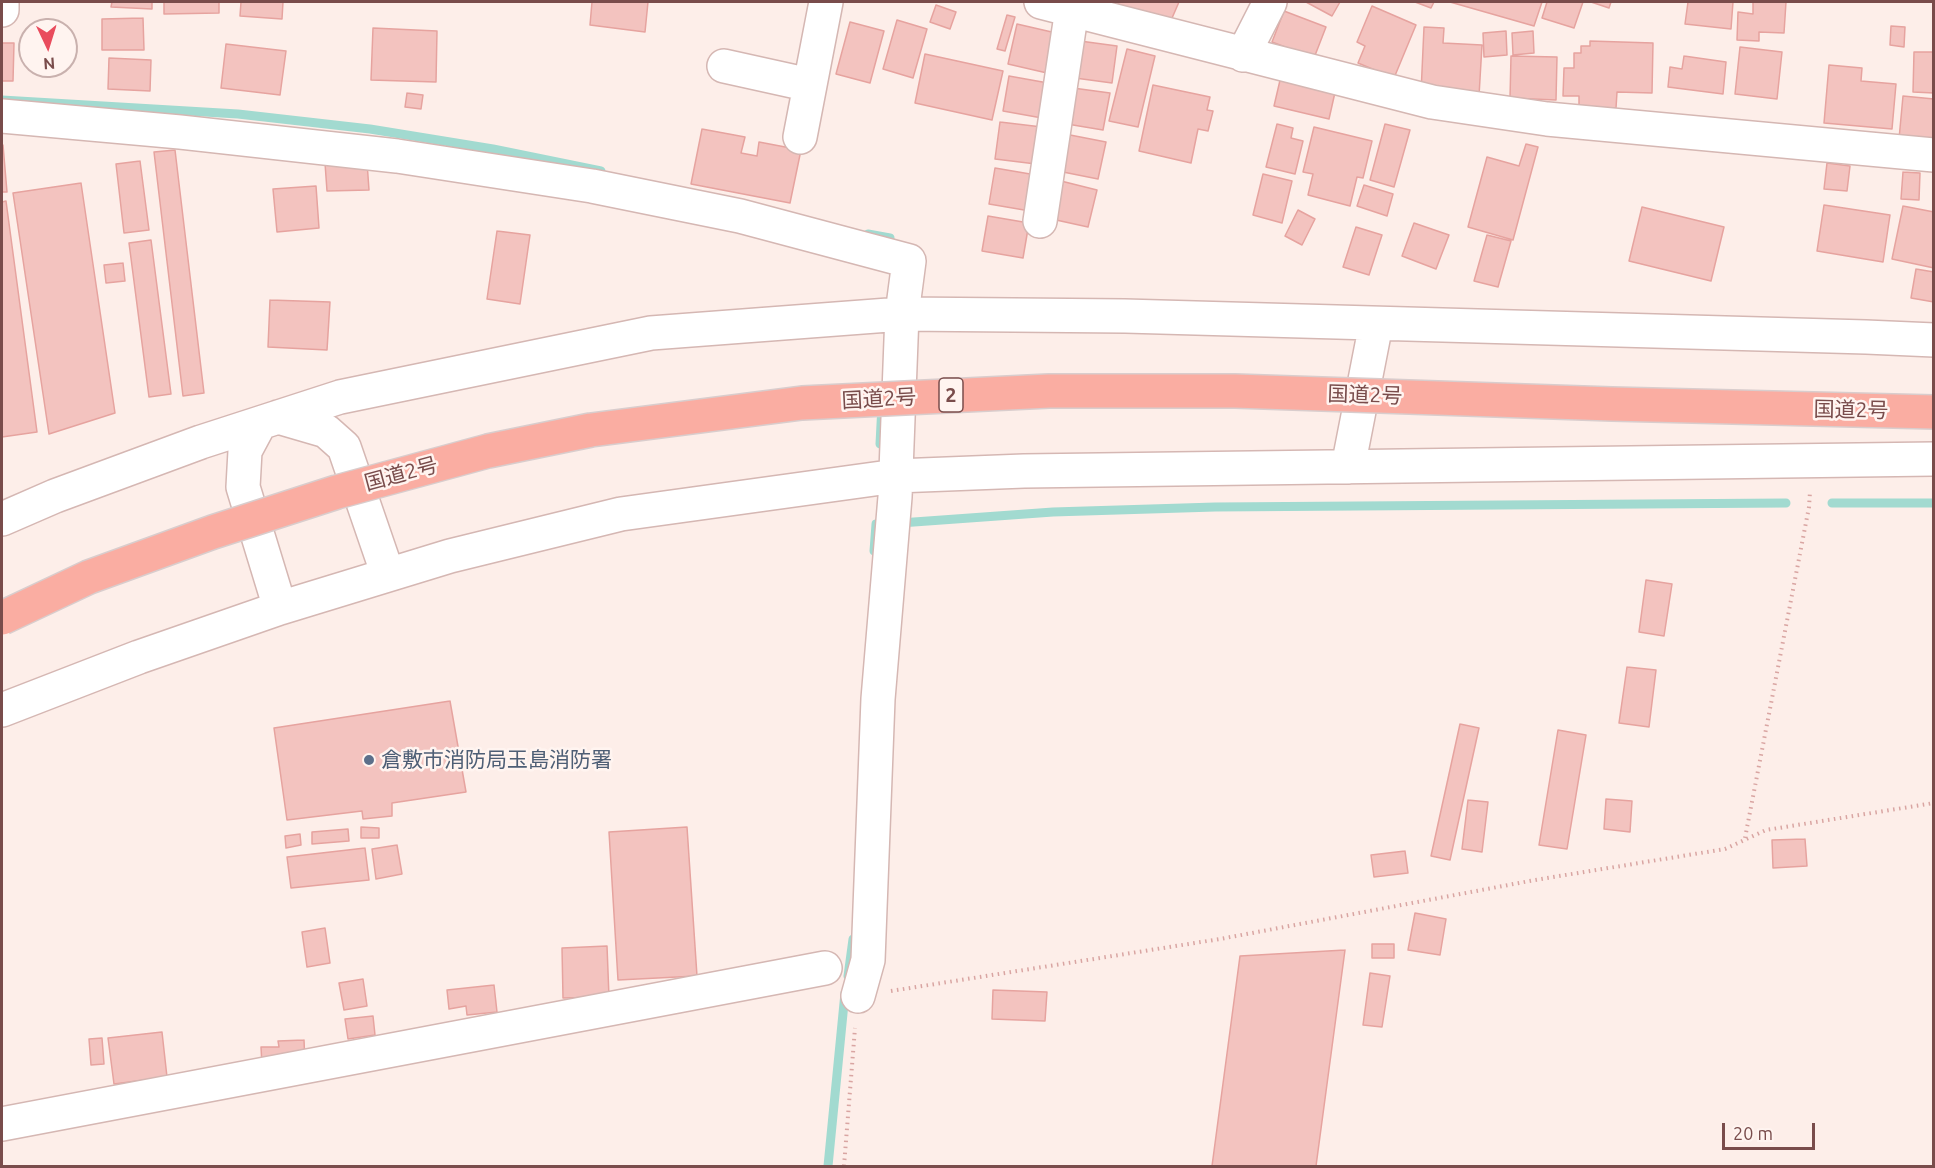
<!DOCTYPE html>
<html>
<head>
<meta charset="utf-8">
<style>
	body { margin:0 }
	#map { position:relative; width:1935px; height:1168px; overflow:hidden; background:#fdeee9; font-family:Ubuntu,sans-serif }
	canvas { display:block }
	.frame { position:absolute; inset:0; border:3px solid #794c4b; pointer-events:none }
	.north { position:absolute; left:18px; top:18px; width:60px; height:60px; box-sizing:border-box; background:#fff4f0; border:2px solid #c9b1ae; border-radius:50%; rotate:176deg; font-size:16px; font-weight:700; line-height:24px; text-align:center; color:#794c4b }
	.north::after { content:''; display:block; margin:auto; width:21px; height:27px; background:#e94c5d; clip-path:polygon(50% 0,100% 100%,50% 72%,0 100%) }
	.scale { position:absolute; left:1722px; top:1123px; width:93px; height:27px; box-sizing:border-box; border:3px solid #794c4b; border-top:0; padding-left:8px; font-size:18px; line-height:21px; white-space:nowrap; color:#794c4b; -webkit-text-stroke:4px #fff4f0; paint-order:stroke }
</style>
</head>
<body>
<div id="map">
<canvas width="1935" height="1168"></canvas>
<div class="frame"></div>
<div class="north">N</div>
<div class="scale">20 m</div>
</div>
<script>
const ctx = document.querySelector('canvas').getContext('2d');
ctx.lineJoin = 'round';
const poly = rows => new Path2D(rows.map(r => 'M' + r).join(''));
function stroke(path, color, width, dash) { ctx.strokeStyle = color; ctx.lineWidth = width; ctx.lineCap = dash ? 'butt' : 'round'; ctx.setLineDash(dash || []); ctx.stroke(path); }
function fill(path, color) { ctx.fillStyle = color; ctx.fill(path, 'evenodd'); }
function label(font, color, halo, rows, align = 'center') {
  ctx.font = font + ' Ubuntu,"Noto Sans JP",sans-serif'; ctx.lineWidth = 5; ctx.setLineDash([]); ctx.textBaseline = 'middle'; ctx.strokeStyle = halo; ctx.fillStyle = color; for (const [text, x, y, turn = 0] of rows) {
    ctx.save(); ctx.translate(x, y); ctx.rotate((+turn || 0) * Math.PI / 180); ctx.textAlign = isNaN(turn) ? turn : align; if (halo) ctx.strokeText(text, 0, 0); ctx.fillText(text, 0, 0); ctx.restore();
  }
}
const stream = poly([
	[2,100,238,114,370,129,493,149,601,171],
	[868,234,890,238,890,246],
	[880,444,882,405],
	[1832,503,1934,503],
	[900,523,1053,512,1215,507,1786,503],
	[874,551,876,524,886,524],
	[848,976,853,939],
	[828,1166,845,993]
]);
const building = poly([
	[112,2,152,2,152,9,111,7,112,2],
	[164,2,219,2,219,13,164,14,164,2],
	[241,2,283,2,282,19,240,16,241,2],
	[592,2,648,2,645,32,590,25,592,2],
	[1119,2,1179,2,1169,25,1117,7,1119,2],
	[1306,2,1340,2,1332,16,1306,2],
	[1415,2,1434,2,1431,8,1415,2],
	[1450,2,1542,2,1534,26,1450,2],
	[1547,2,1583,2,1574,28,1542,18,1547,2],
	[1591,2,1611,2,1609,8,1591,2],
	[1688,2,1733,2,1731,29,1685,24,1688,2],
	[1753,2,1786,2,1784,33,1759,32,1759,41,1737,40,1738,12,1753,14,1753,2],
	[936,5,956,12,950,29,930,22,936,5],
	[1372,6,1416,25,1394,78,1358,63,1365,46,1357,42,1372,6],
	[1284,11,1326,27,1314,58,1272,42,1284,11],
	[1007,15,1015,17,1005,51,997,49,1007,15],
	[143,18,144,50,102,50,102,19,143,18],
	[897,20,927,29,913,78,883,69,897,20],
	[850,22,884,31,870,83,836,74,850,22],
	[1017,24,1056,33,1047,73,1008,64,1017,24],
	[1891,26,1905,27,1904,47,1890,45,1891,26],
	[1424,27,1444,28,1443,43,1482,45,1479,96,1421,93,1424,27],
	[373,28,437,31,436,82,371,80,373,28],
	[1506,31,1507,55,1484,57,1483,33,1506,31],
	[1533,31,1534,53,1513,55,1512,33,1533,31],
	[1080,41,1117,46,1112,83,1075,78,1080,41],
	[1590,41,1653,43,1652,93,1617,92,1616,108,1579,107,1579,96,1563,96,1564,68,1574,68,1574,53,1581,53,1581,46,1590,46,1590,41],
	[2,43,14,43,13,81,2,81,2,43],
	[226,44,286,51,280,95,221,88,226,44],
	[1740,47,1782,52,1777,99,1735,94,1740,47],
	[1127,49,1155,56,1138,127,1109,121,1127,49],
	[1914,52,1934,52,1934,93,1913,92,1914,52],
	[925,54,1003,71,992,120,915,103,925,54],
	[1511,56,1557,57,1556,100,1510,98,1511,56],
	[1684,56,1726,62,1723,94,1668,87,1670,67,1682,69,1684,56],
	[109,58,151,60,150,91,108,89,109,58],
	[1829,65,1862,68,1861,81,1896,84,1892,129,1824,123,1829,65],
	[1009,76,1048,83,1042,118,1003,111,1009,76],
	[1281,76,1336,88,1329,119,1274,106,1281,76],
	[1153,85,1210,97,1207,110,1213,111,1208,131,1198,129,1191,163,1139,151,1153,85],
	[1073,88,1110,93,1103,130,1067,124,1073,88],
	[407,93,423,95,421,109,405,107,407,93],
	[1903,96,1934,99,1934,143,1899,139,1903,96],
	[1000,122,1042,127,1036,164,995,159,1000,122],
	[1277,124,1293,128,1291,138,1303,141,1295,174,1266,167,1277,124],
	[1385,124,1410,130,1394,187,1370,180,1385,124],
	[1314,127,1372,141,1363,178,1357,177,1350,206,1308,195,1313,174,1303,172,1314,127],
	[702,129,745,137,741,153,757,156,759,142,801,150,790,203,691,184,702,129],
	[1065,134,1106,142,1098,179,1058,171,1065,134],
	[1526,144,1538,147,1513,240,1468,227,1487,157,1519,166,1526,144],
	[2,145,3,145,7,192,2,192,2,145],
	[175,150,204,393,183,396,154,152,175,150],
	[140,161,149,230,124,233,116,164,140,161],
	[367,162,369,190,327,191,325,163,367,162],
	[1827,163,1850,166,1847,191,1824,189,1827,163],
	[995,168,1036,175,1030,211,989,204,995,168],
	[1903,172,1920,173,1919,200,1901,199,1903,172],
	[1263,174,1292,181,1282,223,1253,215,1263,174],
	[1057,180,1097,190,1088,227,1047,218,1057,180],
	[81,183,115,413,49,434,13,193,81,183],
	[1364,185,1393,194,1387,216,1357,206,1364,185],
	[316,186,319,228,277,232,273,189,316,186],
	[6,201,37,432,2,437,2,202,6,201],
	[1824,205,1890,215,1883,262,1817,251,1824,205],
	[1903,206,1934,212,1934,268,1892,259,1903,206],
	[1642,207,1724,227,1711,281,1629,261,1642,207],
	[1298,210,1315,219,1302,245,1285,236,1298,210],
	[988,216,1029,223,1023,258,982,251,988,216],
	[1414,223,1449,235,1436,269,1402,256,1414,223],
	[1356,227,1382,235,1369,275,1343,267,1356,227],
	[497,231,530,235,520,304,487,299,497,231],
	[1487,235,1511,241,1498,287,1474,281,1487,235],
	[151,240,171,394,149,397,129,243,151,240],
	[123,263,125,281,106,283,104,265,123,263],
	[1916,269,1934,272,1934,302,1911,298,1916,269],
	[270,300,330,302,327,350,268,347,270,300],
	[1646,580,1672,584,1664,636,1639,632,1646,580],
	[1627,667,1656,670,1649,727,1619,723,1627,667],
	[450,701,466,792,392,803,392,816,363,819,362,811,287,820,274,728,450,701],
	[1460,724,1479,728,1450,860,1431,856,1460,724],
	[1558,730,1586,735,1567,849,1539,845,1558,730],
	[1606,799,1632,801,1630,832,1604,829,1606,799],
	[1468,800,1488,802,1482,852,1462,849,1468,800],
	[361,827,379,828,379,838,361,838,361,827],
	[687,827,697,976,618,980,609,832,687,827],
	[348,829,349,841,312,844,312,832,348,829],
	[300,834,301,845,286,848,285,836,300,834],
	[1805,839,1807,866,1773,868,1772,840,1805,839],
	[397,845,402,874,376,879,372,849,397,845],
	[365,848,369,880,291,888,287,857,365,848],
	[1405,851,1408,873,1374,877,1371,855,1405,851],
	[1415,913,1446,919,1440,955,1408,950,1415,913],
	[325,928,330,963,307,967,302,932,325,928],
	[1372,944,1394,944,1394,958,1372,958,1372,944],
	[607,946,609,997,563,998,562,948,607,946],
	[1345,950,1316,1166,1212,1166,1240,956,1345,950],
	[1370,973,1390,976,1382,1027,1363,1025,1370,973],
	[363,979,367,1006,344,1010,339,983,363,979],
	[494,985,497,1012,467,1015,466,1006,449,1009,447,990,494,985],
	[993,990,1047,992,1045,1021,992,1019,993,990],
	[373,1016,375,1035,348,1039,345,1019,373,1016],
	[162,1032,167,1077,114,1084,108,1038,162,1032],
	[102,1038,104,1064,91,1065,89,1039,102,1038],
	[304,1040,305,1063,262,1065,261,1047,279,1047,278,1041,304,1040]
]);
const path = poly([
	[1745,838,1809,507,1810,492],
	[891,991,1220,939,1535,880,1725,849,1766,830,1934,803],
	[844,1166,855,1028]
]);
const minor = poly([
	[1041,2,1432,102,1547,119,1934,155],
	[2,10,2,2],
	[1243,55,1270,2],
	[724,66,810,85],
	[2,116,180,132,397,156,592,186,740,216,909,261,902,314,895,497,878,699,868,960,858,996],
	[800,137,826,2],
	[1040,221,1072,9],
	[278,417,326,431,344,447,388,575],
	[260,423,245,451,243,487,280,608],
	[1348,467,1376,324],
	[2,519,55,496,201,442,340,397,651,333,902,314,1125,316,1866,337,1934,340],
	[2,710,139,657,280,608,450,556,621,514,896,476,1024,471,1934,459],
	[2,1124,825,968]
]);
const trunkBridge = poly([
	[2,618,89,577,213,532,337,492,488,451,591,430,802,403,1049,391,1235,391,1612,404,1934,412]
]);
const markers = [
	[369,760,6,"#5c6f8a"]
];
const shields = [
	[951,395,24]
];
const shieldNames = [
	["2",951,395]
];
const streetNames = [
	["国道2号",1365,395,2],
	["国道2号",879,399,-3],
	["国道2号",1851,410,1],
	["国道2号",401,474,-15]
];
const serviceNames = [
	["倉敷市消防局玉島消防署",381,760]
];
stroke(stream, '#a2dad0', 9);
fill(building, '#f3c3bf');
stroke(building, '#e6a39f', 1.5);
stroke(minor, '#d5b7b3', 36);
stroke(path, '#d9a5a2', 4, [1.5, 4.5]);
stroke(minor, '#fff', 33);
stroke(trunkBridge, '#d9cdcd', 36, []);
stroke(trunkBridge, '#faada2', 33);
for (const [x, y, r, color] of markers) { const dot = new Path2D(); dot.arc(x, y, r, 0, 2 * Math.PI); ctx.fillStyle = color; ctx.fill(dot); stroke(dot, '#fff4f0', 2); }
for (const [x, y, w] of shields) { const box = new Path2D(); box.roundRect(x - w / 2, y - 17, w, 34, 4.5); ctx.fillStyle = '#fff4f0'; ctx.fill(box); stroke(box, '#794c4b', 1.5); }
label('bold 20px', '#794c4b', null, shieldNames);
label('21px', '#794c4b', '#fff4f0', streetNames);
label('21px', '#4e5e75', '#fff4f0', serviceNames, 'left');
</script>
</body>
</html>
